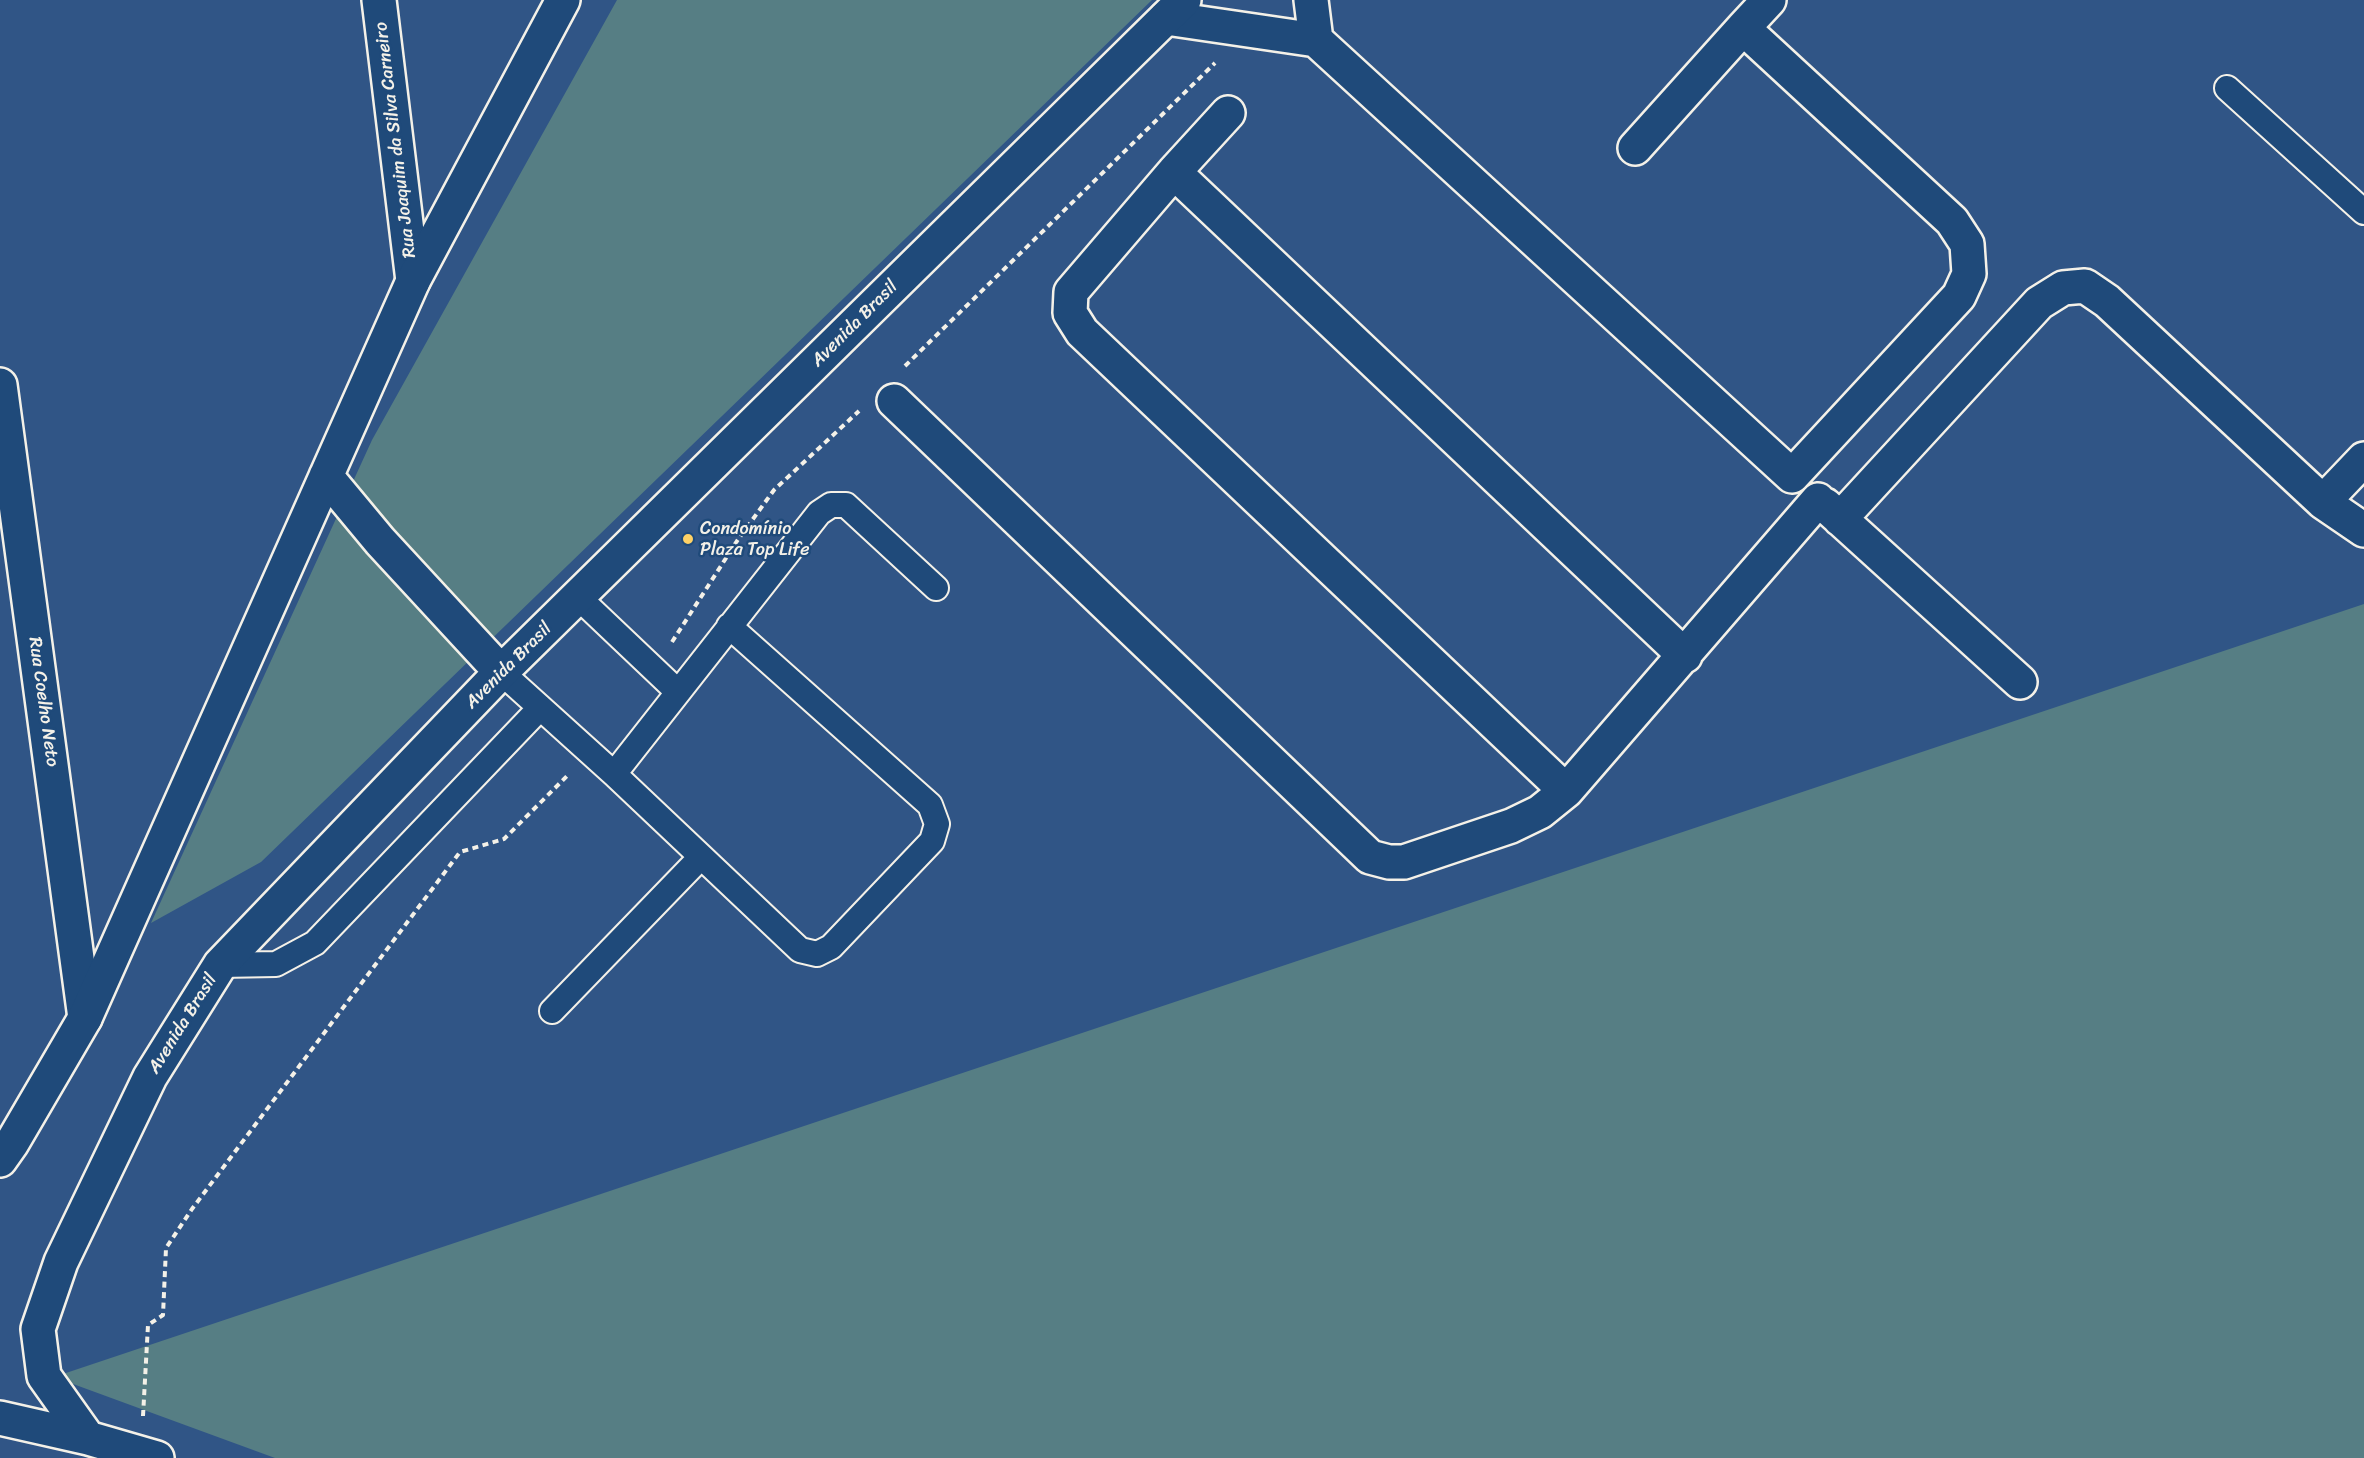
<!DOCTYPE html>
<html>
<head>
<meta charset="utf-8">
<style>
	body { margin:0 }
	canvas { display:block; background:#305586 }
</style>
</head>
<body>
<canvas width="2364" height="1458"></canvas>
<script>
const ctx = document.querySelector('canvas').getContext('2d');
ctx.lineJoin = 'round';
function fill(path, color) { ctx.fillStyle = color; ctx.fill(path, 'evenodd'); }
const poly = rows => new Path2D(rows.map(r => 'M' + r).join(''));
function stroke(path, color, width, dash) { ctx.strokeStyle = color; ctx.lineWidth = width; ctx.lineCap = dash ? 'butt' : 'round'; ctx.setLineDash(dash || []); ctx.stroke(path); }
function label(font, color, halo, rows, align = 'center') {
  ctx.font = font + ' Sriracha,sans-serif'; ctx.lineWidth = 5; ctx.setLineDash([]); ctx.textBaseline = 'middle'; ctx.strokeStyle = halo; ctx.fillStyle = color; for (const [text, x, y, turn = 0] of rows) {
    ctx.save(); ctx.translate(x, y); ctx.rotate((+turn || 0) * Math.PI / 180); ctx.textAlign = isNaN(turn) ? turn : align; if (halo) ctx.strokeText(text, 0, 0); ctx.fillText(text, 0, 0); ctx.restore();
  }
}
const green = poly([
	[617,0,1152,0,261,862,151,923,372,440],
	[2364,604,2364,1458,275,1458,54,1377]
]);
const path = poly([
	[905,366,1215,63],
	[672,642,737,541,774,490,859,411],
	[143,1416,148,1325,163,1315,166,1248,192,1209,460,852,504,839,568,775]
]);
const lane = poly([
	[2227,88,2364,212],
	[578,597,677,691],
	[501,672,614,774,800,950,817,954,831,947,932,841,937,824,930,805,729,626],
	[614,774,819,513,831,505,846,505,936,588],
	[220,965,276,964,315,943,540,708],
	[552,1011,701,857]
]);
const street = poly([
	[379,0,413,281],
	[1311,0,1316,40],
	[1166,18,1316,40,1792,476,1959,296,1969,274,1967,244,1952,221,1743,28,1769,0],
	[1228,113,1174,172,1071,292,1070,313,1082,332,1566,791],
	[1635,148,1743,28],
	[1174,172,1685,656],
	[0,385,85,1018],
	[894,401,1370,857,1389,862,1404,862,1511,826,1540,812,1566,791,1818,500],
	[2323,502,2364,530],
	[1825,505,2020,682],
	[1840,519,2039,303,2063,288,2085,286,2107,301,2323,502,2364,459]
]);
const secondary = poly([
	[326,476,380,541,501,672],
	[0,1160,12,1143,85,1018,413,281,563,0],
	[0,1418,88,1438,157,1458],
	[88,1438,44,1376,38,1329,61,1262,150,1077,220,965,501,672,1184,0]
]);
const markers = [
	[688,539,6,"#ffd166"]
];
const streetNames = [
	["Rua Joaquim da Silva Carneiro",396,140,-97],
	["Avenida Brasil",855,324,-45],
	["Avenida Brasil",509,666,-45],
	["Rua Coelho Neto",43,702,82],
	["Avenida Brasil",183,1024,-58]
];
const poiNames = [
	["Condomínio",700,529],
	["Plaza Top Life",700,550]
];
fill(green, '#567e84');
stroke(lane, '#f4f1e8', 28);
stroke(street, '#f4f1e8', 38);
stroke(secondary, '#f4f1e8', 38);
stroke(path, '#f4f1e8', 4, [6, 4.5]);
stroke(lane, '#1f4a7a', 24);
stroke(street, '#1f4a7a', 33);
stroke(secondary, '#1f4a7a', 33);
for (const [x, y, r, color] of markers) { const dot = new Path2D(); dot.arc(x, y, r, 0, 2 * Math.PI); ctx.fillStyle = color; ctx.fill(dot); stroke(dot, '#1f4a7a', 2); }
label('18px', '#f4f1e8', '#1f4a7a', streetNames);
label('18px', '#f4f1e8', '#1f4a7a', poiNames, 'left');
</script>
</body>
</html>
